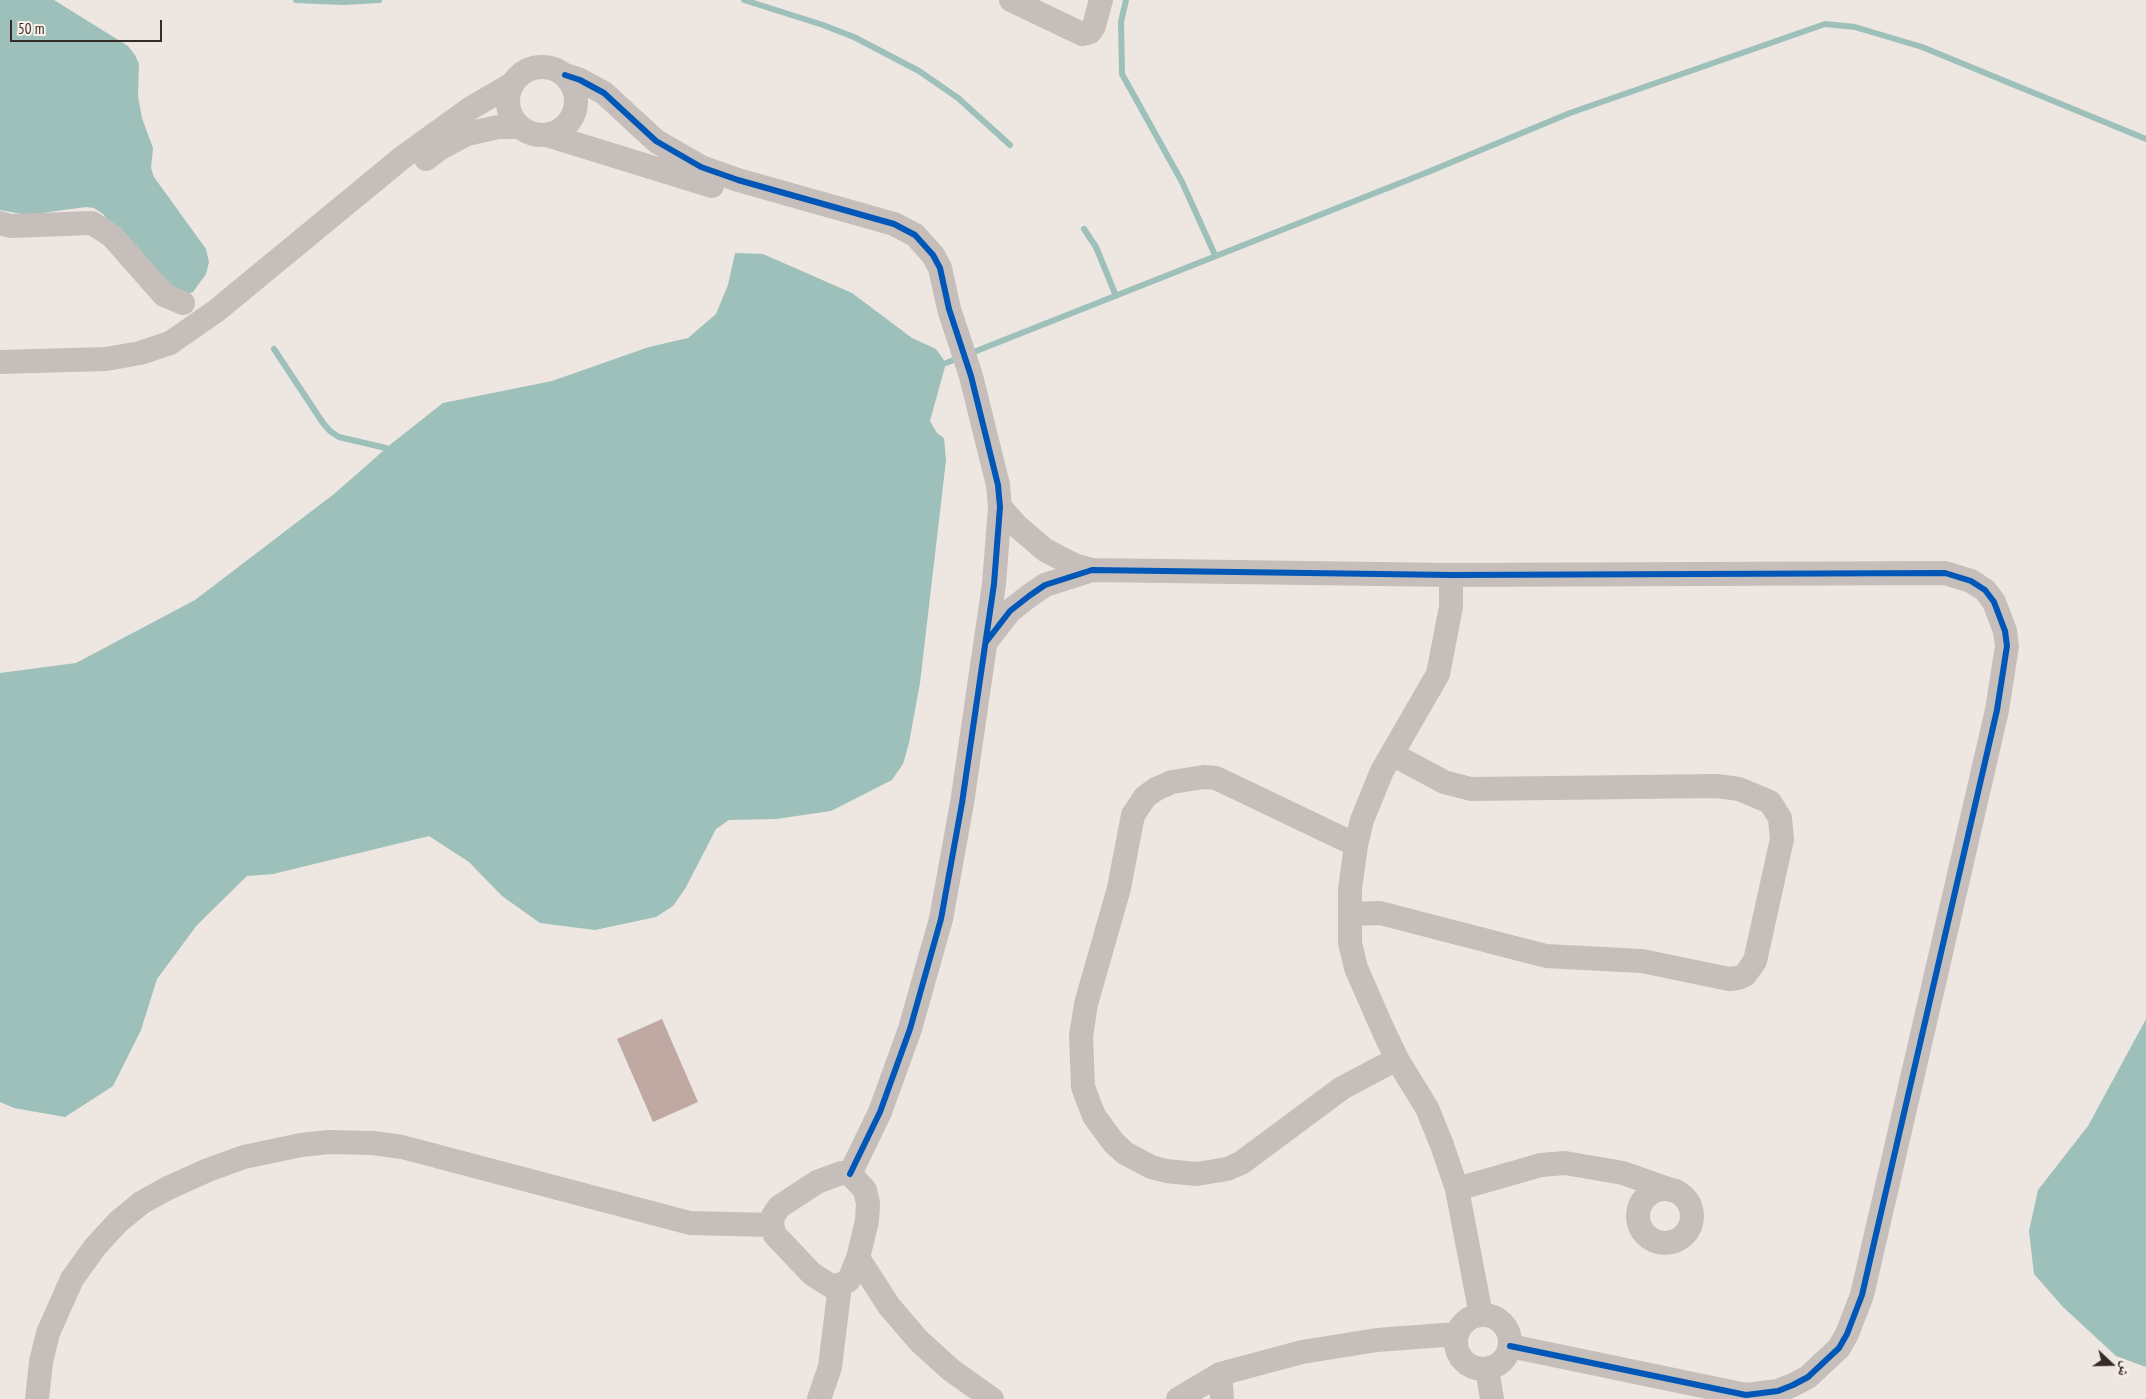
<!DOCTYPE html>
<html>
<head>
<meta charset="utf-8">
<style>
	body { margin:0 }
	#map { position:relative; width:2146px; height:1399px; overflow:hidden; background:#ede6e1; font-family:"PT Sans Narrow","Noto Naskh Arabic",sans-serif }
	canvas { display:block }
	.north { position:absolute; left:2086px; top:1339px; width:50px; height:50px; -webkit-text-stroke:4px #f9f0e8; paint-order:stroke; rotate:111deg; font-size:14px; font-weight:700; line-height:20px; text-align:center; color:#372b28 }
	.north::after { content:''; display:block; margin:auto; width:18px; height:22px; background:#372b28; clip-path:polygon(50% 0,100% 100%,50% 72%,0 100%) }
	.scale { position:absolute; left:10px; top:20px; width:152px; height:22px; box-sizing:border-box; border:2px solid #372b28; border-top:0; padding-left:6px; font-size:15px; line-height:18px; white-space:nowrap; color:#372b28; -webkit-text-stroke:4px #f9f0e8; paint-order:stroke }
</style>
</head>
<body>
<div id="map">
<canvas width="2146" height="1399"></canvas>
<div class="north">ش</div>
<div class="scale">50 m</div>
</div>
<script>
const ctx = document.querySelector('canvas').getContext('2d');
ctx.lineJoin = 'round';
function fill(path, color) { ctx.fillStyle = color; ctx.fill(path, 'evenodd'); }
const poly = rows => new Path2D(rows.map(r => 'M' + r).join(''));
function stroke(path, color, width, dash) { ctx.strokeStyle = color; ctx.lineWidth = width; ctx.lineCap = dash ? 'butt' : 'round'; ctx.setLineDash(dash || []); ctx.stroke(path); }
const water = poly([
	[0,0,54,0,128,46,135,55,139,64,138,96,142,118,153,148,151,168,154,177,206,249,209,262,206,274,193,292,187,294,154,278,103,214,94,208,86,207,27,215,0,210],
	[735,253,763,254,852,293,912,338,936,349,946,363,930,421,937,433,944,438,946,460,920,683,909,743,903,764,892,780,831,811,776,819,729,820,716,829,685,889,673,906,656,917,595,930,540,923,502,896,469,862,429,836,273,874,247,876,197,925,157,979,141,1030,113,1086,65,1117,14,1108,0,1102,0,673,76,663,195,600,334,494,391,444,443,403,552,381,649,347,688,338,716,314,728,285],
	[2146,1019,2146,1367,2116,1356,2063,1307,2034,1274,2029,1231,2038,1190,2088,1126]
]);
const stream = poly([
	[296,0,344,2,379,0],
	[744,0,823,25,854,37,919,71,958,98,1010,145],
	[1126,0,1121,22,1122,74,1182,182,1215,255],
	[1084,229,1096,247,1116,296],
	[274,349,323,423,330,431,339,437,386,448],
	[946,363,1428,172,1570,113,1825,24,1855,27,1922,47,2146,139]
]);
const building = poly([
	[662,1019,698,1102,653,1122,617,1039]
]);
const street = poly([
	[1011,0,1082,34,1090,32,1094,26,1101,0],
	'508 101a34 34 0 1 1 68 0a34 34 0 1 1-68 0Z',
	[565,75,580,80,604,93,656,141,701,167,738,180,894,224,915,235,933,255,940,268,949,309,971,376,998,485,1000,507,994,584,962,803,941,919,910,1029,880,1112,850,1174],
	[547,135,712,186],
	[426,159,439,149,467,134,498,127,519,127],
	[0,223,11,226,92,223,112,236,164,295,183,303],
	[0,362,106,359,140,353,170,343,216,311,403,157,471,108,512,84],
	[1000,507,1017,526,1045,550,1074,565,1092,570],
	[1451,575,1451,607,1438,674,1382,771,1362,820,1356,845,1350,889,1350,943,1356,968,1384,1032,1398,1061,1427,1108,1442,1145,1457,1189,1481,1315],
	[986,642,1010,611,1029,596,1045,585,1092,570,1451,575,1945,573,1971,581,1985,590,1994,602,2005,631,2007,646,1997,710,1862,1295,1847,1334,1839,1348,1808,1377,1793,1385,1778,1391,1746,1395,1510,1346],
	[1356,845,1216,778,1204,777,1172,782,1156,789,1145,797,1133,815,1119,888,1086,1004,1081,1036,1083,1087,1094,1116,1114,1143,1125,1153,1151,1167,1166,1171,1197,1174,1227,1169,1241,1163,1342,1088,1397,1059],
	[1350,914,1380,913,1546,956,1642,961,1729,979,1738,978,1745,975,1755,961,1782,839,1780,818,1770,802,1739,789,1717,786,1471,789,1444,782,1392,754],
	[841,1173,850,1174,865,1190,868,1203,867,1221,858,1258,849,1280,840,1285,831,1286,812,1274,775,1235,772,1225,773,1216,779,1207,817,1182,841,1173],
	[1457,1189,1541,1165,1565,1163,1623,1173,1671,1190],
	'1638 1216a27 27 0 1 1 54 0a27 27 0 1 1-54 0Z',
	[858,1258,889,1306,919,1341,951,1370,992,1399],
	'1456 1342a27 27 0 1 1 54 0a27 27 0 1 1-54 0Z',
	[1487,1369,1492,1399],
	[1220,1374,1222,1399],
	[37,1399,41,1362,48,1333,72,1279,95,1247,118,1222,141,1203,168,1188,208,1170,244,1157,301,1145,329,1142,373,1143,402,1147,690,1223,772,1225],
	[819,1399,830,1367,840,1285],
	[1178,1399,1220,1374,1302,1352,1377,1340,1457,1334]
]);
const cycleway = poly([
	[565,75,580,80,604,93,656,141,701,167,738,180,894,224,915,235,933,255,940,268,949,309,971,376,998,485,1000,507,994,584,962,803,941,919,910,1029,880,1112,850,1174],
	[986,642,1010,611,1029,596,1045,585,1092,570,1451,575,1945,573,1971,581,1985,590,1994,602,2005,631,2007,646,1997,710,1862,1295,1847,1334,1839,1348,1808,1377,1793,1385,1778,1391,1746,1395,1510,1346]
]);
fill(water, '#9dc0bb');
stroke(stream, '#9dc0bb', 6);
fill(building, '#c0a8a3');
stroke(street, '#c6beba', 24);
stroke(cycleway, '#0057b8', 6);
</script>
</body>
</html>
